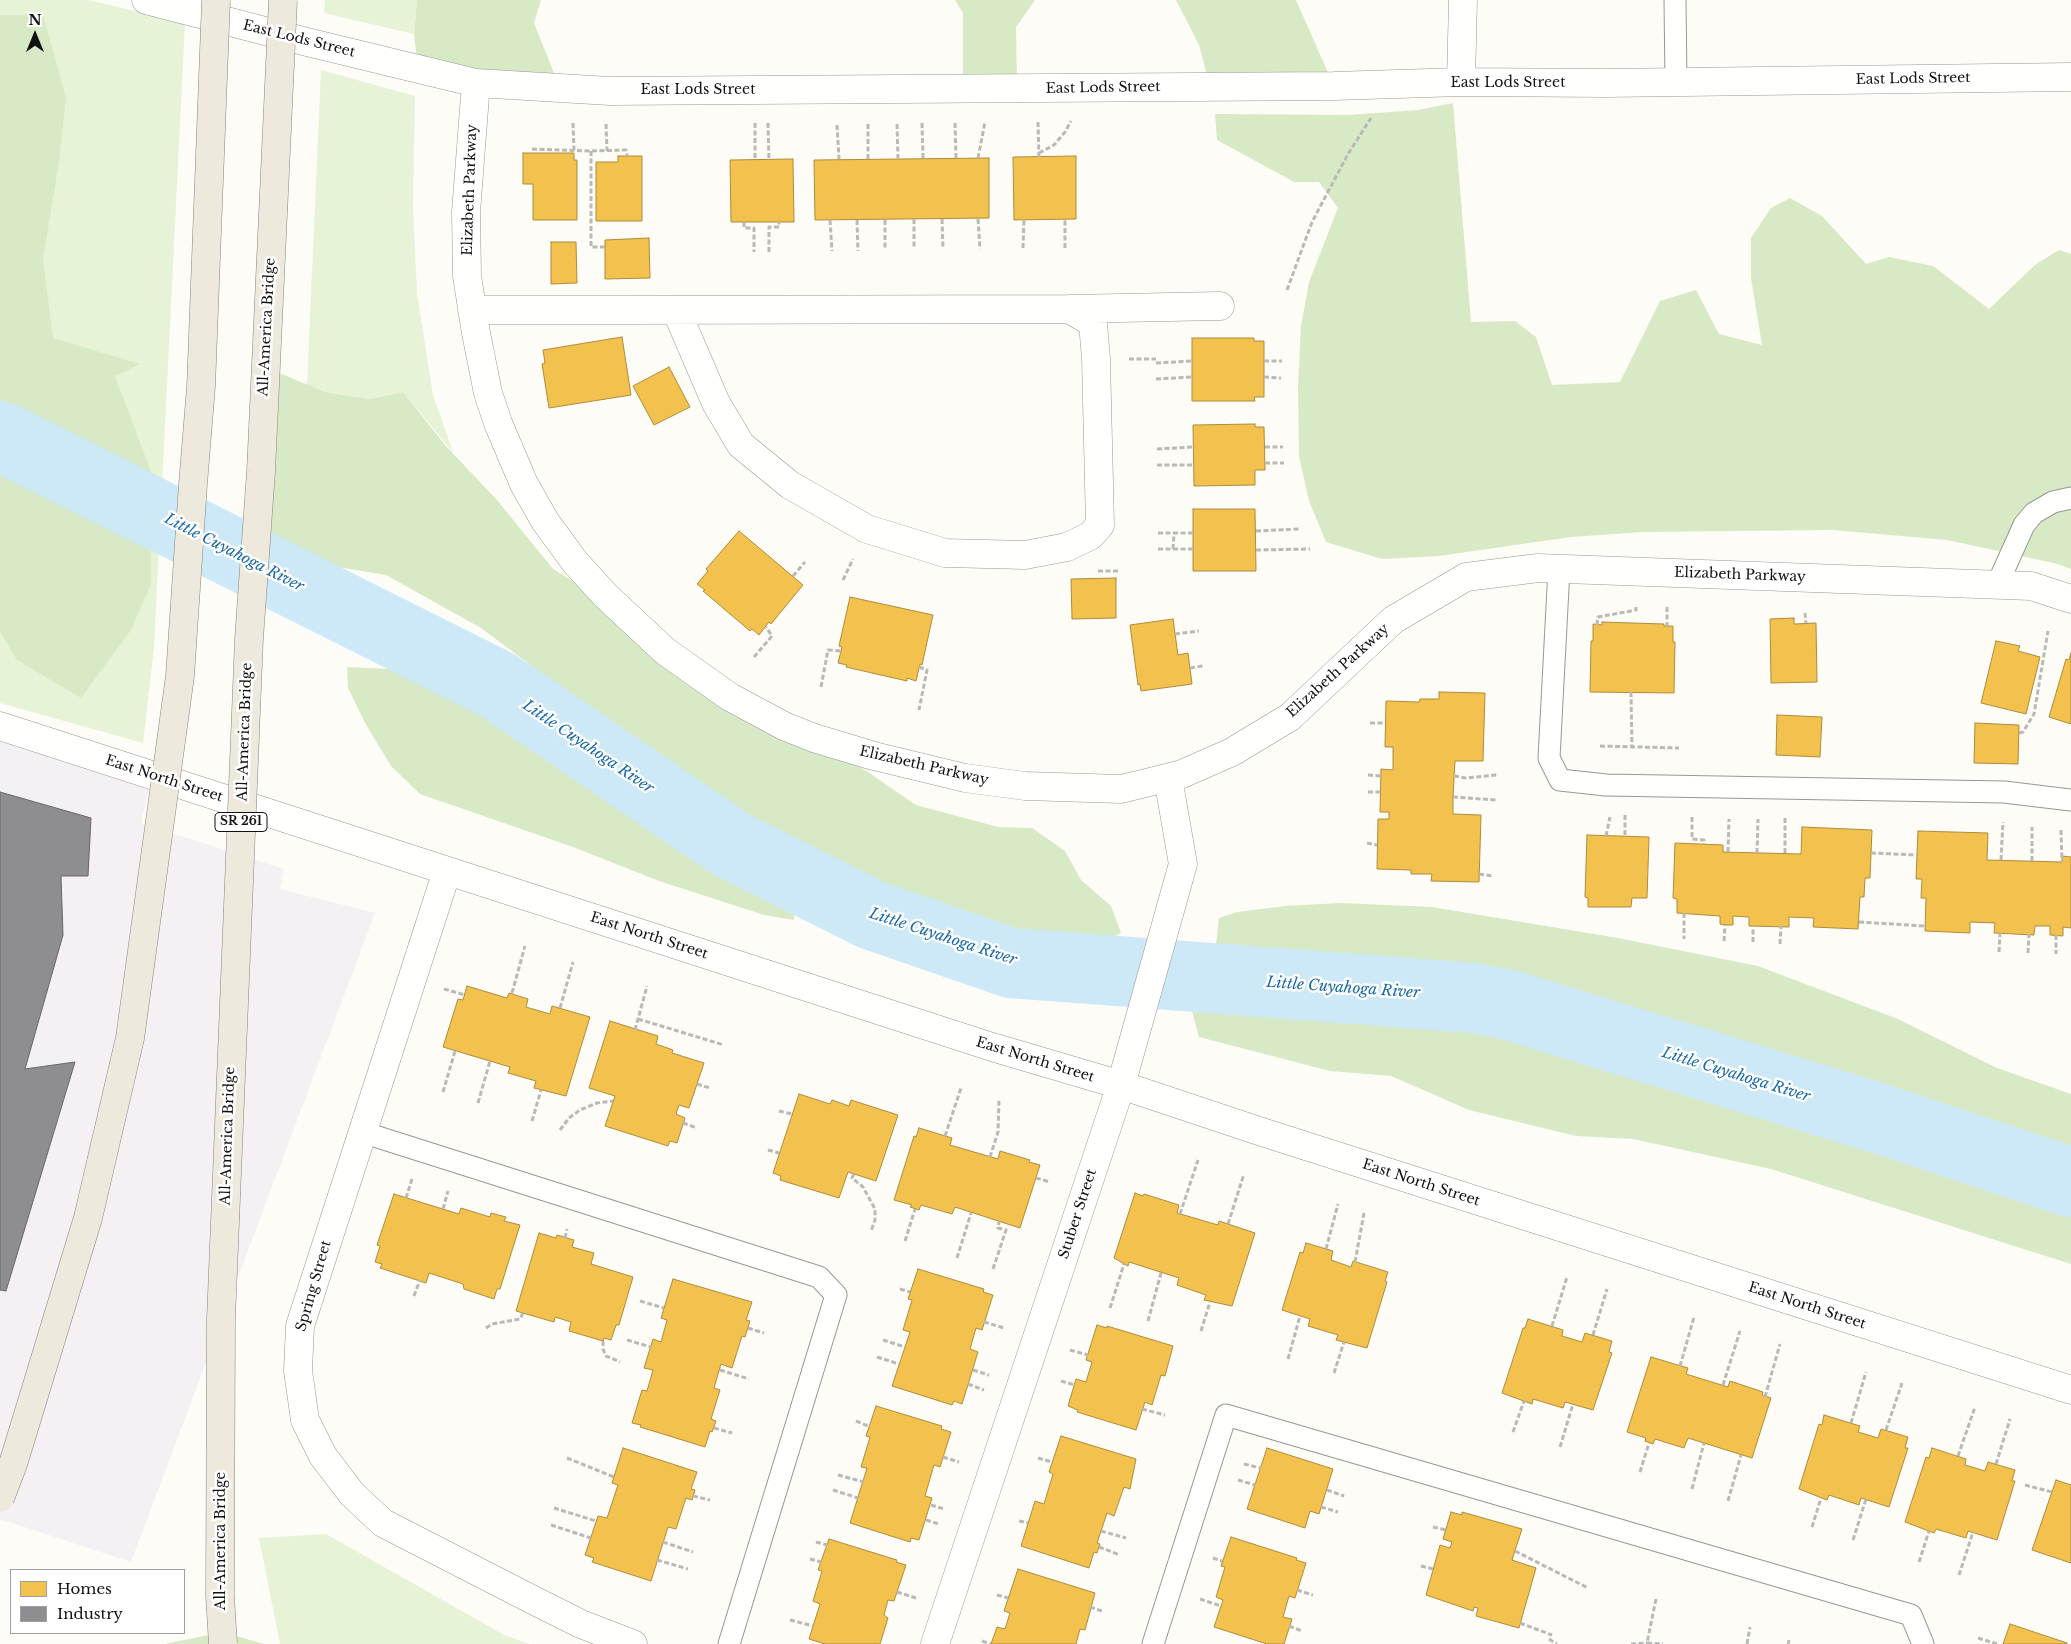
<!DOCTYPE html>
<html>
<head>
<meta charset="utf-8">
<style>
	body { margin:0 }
	#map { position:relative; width:2071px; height:1644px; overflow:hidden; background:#fdfcf7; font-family:"Libre Baskerville",serif }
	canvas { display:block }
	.legend { position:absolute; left:10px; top:1569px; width:175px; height:65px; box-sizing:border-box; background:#fff; border:1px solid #a0a0a0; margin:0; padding:6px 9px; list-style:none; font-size:15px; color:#111 }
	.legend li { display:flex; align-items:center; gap:10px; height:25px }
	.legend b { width:25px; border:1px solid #a0a0a0 }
	.north { position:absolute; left:10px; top:10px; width:50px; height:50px; -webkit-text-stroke:4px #fff; paint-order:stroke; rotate:0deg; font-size:14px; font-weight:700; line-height:20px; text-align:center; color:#111 }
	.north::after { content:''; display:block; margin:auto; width:18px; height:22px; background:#111; clip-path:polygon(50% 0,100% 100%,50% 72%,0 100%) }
</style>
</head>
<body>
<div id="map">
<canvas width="2071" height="1644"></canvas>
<ul class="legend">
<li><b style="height:14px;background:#f2c14e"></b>Homes</li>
<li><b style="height:14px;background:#8d8d92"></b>Industry</li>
</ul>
<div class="north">N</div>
</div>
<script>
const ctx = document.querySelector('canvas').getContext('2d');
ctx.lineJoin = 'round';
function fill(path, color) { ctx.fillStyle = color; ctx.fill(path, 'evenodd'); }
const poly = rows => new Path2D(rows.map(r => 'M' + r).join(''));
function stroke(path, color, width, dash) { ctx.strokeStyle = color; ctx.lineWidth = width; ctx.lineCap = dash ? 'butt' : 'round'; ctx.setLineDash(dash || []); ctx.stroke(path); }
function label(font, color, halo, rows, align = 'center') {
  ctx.font = font + ' "Libre Baskerville",serif'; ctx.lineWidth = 5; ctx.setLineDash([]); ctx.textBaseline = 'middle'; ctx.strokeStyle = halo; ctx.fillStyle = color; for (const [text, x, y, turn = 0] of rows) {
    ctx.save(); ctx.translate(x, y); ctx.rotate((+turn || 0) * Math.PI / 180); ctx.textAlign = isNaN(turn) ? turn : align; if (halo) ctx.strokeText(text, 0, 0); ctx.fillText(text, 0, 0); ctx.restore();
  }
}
const industrial = poly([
	[0,726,152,776,141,823,284,869,280,889,375,913,131,1562,0,1519]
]);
const green = poly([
	[0,0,89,0,185,23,154,647,143,743,0,703],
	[325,0,417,0,414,34,324,13],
	[321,70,415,96,413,204,417,294,433,395,453,452,403,392,370,399,325,392,307,385],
	[326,1534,504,1635,530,1644,280,1644,259,1538]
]);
const forest = poly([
	[417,0,541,0,534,23,560,88,418,68,414,34],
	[955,0,1035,0,1016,27,1017,89,963,89,963,13],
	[1176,0,1296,0,1334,86,1210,87,1199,45],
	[0,15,43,15,66,98,59,162,43,259,53,338,140,364,115,376,150,469,151,584,131,630,81,698,17,660,0,631],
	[1453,103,1471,322,1515,321,1536,337,1552,385,1620,382,1660,301,1696,290,1719,334,1762,345,1751,278,1751,238,1771,208,1790,198,1822,216,1866,264,1889,257,1933,266,1989,309,2036,264,2059,250,2071,254,2071,569,2058,564,1947,540,1833,530,1643,532,1571,537,1439,556,1382,559,1326,542,1309,501,1299,456,1298,386,1301,326,1309,282,1338,208,1319,182,1294,182,1217,140,1215,114,1348,115,1418,110],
	[265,367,325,392,370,399,403,392,445,445,497,500,553,569,623,612,821,740,916,805,998,827,1032,828,1065,851,1081,880,1111,906,1121,933,1101,943,1022,948,850,887,783,841,679,789,585,716,556,684,481,628,386,575,296,560,256,557],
	[347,667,411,670,472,684,520,717,569,756,603,792,667,836,717,867,763,887,782,898,794,912,794,920,764,915,659,881,573,847,420,794,391,766,365,723,348,688],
	[1341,903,1432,907,1618,938,1758,966,1898,1019,1997,1068,2071,1094,2071,1151,1705,1043,1563,1011,1435,971,1294,958,1258,949,1216,944,1219,918,1237,912,1285,906],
	[1235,1002,1336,1004,1451,1011,1524,1024,1587,1050,1718,1088,1758,1108,1969,1161,2071,1197,2071,1264,1771,1169,1633,1139,1576,1136,1469,1110,1391,1076,1330,1071,1199,1037,1190,1004],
	[222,1632,264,1644,165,1644]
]);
const homes = poly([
	[523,153,574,153,574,160,577,160,577,220,533,220,533,184,523,184,523,153],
	[618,156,642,156,642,221,596,221,596,162,618,162,618,156],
	[1076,156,1076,219,1014,220,1013,157,1076,156],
	[989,158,989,218,815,220,814,160,989,158],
	[793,159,794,222,731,222,730,160,793,159],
	[649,238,650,278,605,279,605,240,649,238],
	[551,242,576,242,577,283,551,284,551,242],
	[622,337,631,395,549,408,542,364,545,363,543,350,622,337],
	[1192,338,1254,338,1254,341,1264,341,1264,397,1254,397,1255,401,1192,401,1192,338],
	[669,367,690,407,654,425,633,386,669,367],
	[1255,424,1255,427,1264,427,1265,470,1255,470,1255,485,1194,486,1193,425,1255,424],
	[1193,509,1255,509,1256,571,1193,571,1193,509],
	[739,531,803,585,771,624,769,622,759,635,752,629,750,631,703,591,705,590,697,584,708,571,706,569,739,531],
	[1116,578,1116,618,1072,619,1071,579,1116,578],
	[850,597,933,615,922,665,920,664,916,681,907,678,907,681,846,667,847,665,838,663,842,647,839,646,850,597],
	[1794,618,1794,624,1816,623,1817,682,1771,683,1770,619,1794,618],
	[1173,619,1178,655,1188,653,1192,684,1141,691,1140,684,1138,685,1130,625,1173,619],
	[1602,622,1664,624,1664,626,1673,626,1673,642,1675,642,1674,693,1590,692,1591,641,1593,641,1593,624,1602,625,1602,622],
	[1996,641,2020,646,2018,651,2040,657,2026,714,1981,703,1996,641],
	[2071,653,2071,724,2049,717,2066,659,2069,660,2071,653],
	[1439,692,1485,693,1483,761,1455,761,1453,797,1453,814,1481,815,1479,882,1431,881,1432,874,1411,874,1411,870,1377,869,1378,819,1389,819,1389,812,1380,812,1381,769,1393,770,1393,747,1385,747,1386,701,1419,702,1420,699,1439,699,1439,692],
	[1777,715,1822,717,1820,757,1776,755,1777,715],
	[1975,723,2019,725,2018,764,1974,763,1975,723],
	[1802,827,1872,830,1870,878,1865,878,1864,897,1860,897,1858,929,1813,927,1814,918,1789,917,1789,927,1749,926,1749,917,1733,916,1733,925,1725,925,1720,924,1720,916,1677,913,1677,899,1673,898,1675,843,1723,845,1723,852,1801,854,1802,827],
	[1918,831,1988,833,1987,860,2062,862,2062,856,2071,857,2071,928,2063,927,2063,936,2050,935,2050,926,2035,926,2034,935,1994,933,1995,923,1970,922,1970,933,1925,931,1926,898,1921,898,1922,879,1916,879,1918,831],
	[1587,835,1649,837,1647,898,1632,898,1631,907,1588,907,1588,898,1585,897,1587,835],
	[467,986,507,998,509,993,528,999,526,1007,550,1014,552,1006,590,1017,566,1096,534,1088,536,1081,508,1073,510,1067,443,1047,458,999,463,1000,467,986],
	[610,1021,658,1036,656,1044,673,1050,672,1053,704,1063,689,1108,679,1105,676,1114,685,1118,677,1143,670,1141,668,1146,605,1126,615,1096,589,1088,610,1021],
	[799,1094,830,1104,832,1100,849,1106,851,1100,898,1115,876,1181,848,1172,839,1198,780,1180,781,1176,773,1173,799,1094],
	[919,1128,952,1138,950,1145,998,1159,1000,1151,1030,1160,1029,1162,1040,1165,1020,1228,955,1207,952,1214,921,1205,919,1210,910,1207,912,1205,894,1200,914,1136,916,1137,919,1128],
	[1135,1193,1143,1196,1144,1194,1179,1205,1177,1213,1218,1225,1219,1221,1255,1233,1232,1306,1204,1300,1206,1295,1177,1285,1179,1278,1129,1262,1128,1266,1114,1258,1135,1193],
	[394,1194,459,1214,461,1208,490,1217,491,1213,506,1217,504,1221,520,1225,500,1289,497,1289,494,1299,464,1289,463,1284,429,1273,426,1283,380,1268,382,1264,375,1262,380,1246,377,1245,394,1194],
	[539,1233,556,1238,557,1235,574,1240,572,1247,594,1253,591,1264,633,1277,619,1325,616,1325,611,1340,604,1338,603,1341,569,1331,571,1322,555,1317,554,1322,516,1311,539,1233],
	[1306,1243,1333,1251,1331,1260,1351,1267,1353,1261,1388,1272,1385,1281,1387,1282,1367,1348,1336,1340,1338,1335,1308,1326,1310,1319,1282,1310,1300,1252,1303,1253,1306,1243],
	[918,1269,984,1289,983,1292,993,1295,982,1330,976,1328,970,1349,978,1352,962,1404,954,1401,952,1405,892,1386,910,1332,903,1330,912,1300,908,1299,918,1269],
	[673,1279,752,1302,746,1320,750,1321,745,1337,742,1336,732,1368,721,1364,714,1388,720,1390,711,1419,716,1421,712,1432,710,1431,705,1447,640,1427,641,1425,632,1423,642,1390,647,1391,653,1370,644,1368,653,1339,661,1342,667,1320,661,1318,673,1279],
	[1528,1319,1563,1330,1562,1336,1582,1342,1585,1333,1612,1341,1609,1352,1612,1353,1593,1410,1565,1402,1563,1408,1533,1399,1532,1404,1502,1393,1523,1328,1525,1328,1528,1319],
	[1097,1325,1107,1328,1107,1326,1173,1346,1165,1376,1161,1375,1152,1405,1145,1402,1136,1430,1077,1412,1078,1410,1068,1406,1076,1379,1086,1382,1092,1362,1086,1360,1097,1325],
	[1651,1357,1688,1368,1686,1374,1728,1387,1730,1381,1763,1392,1762,1395,1771,1398,1752,1458,1688,1438,1684,1448,1655,1439,1653,1444,1645,1441,1646,1438,1627,1432,1651,1357],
	[876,1406,942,1426,941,1429,951,1432,940,1467,934,1465,925,1496,932,1498,919,1540,911,1538,910,1542,850,1523,867,1468,861,1467,870,1437,866,1436,876,1406],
	[1824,1415,1860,1426,1858,1432,1878,1438,1881,1429,1908,1437,1905,1448,1908,1448,1889,1507,1861,1498,1859,1505,1829,1495,1827,1500,1799,1489,1819,1424,1822,1425,1824,1415],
	[1061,1436,1136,1459,1130,1489,1124,1487,1114,1516,1107,1513,1097,1543,1100,1544,1097,1553,1094,1552,1089,1568,1021,1546,1035,1501,1044,1504,1053,1474,1049,1472,1061,1436],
	[623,1448,697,1472,691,1489,695,1490,692,1500,686,1498,676,1529,668,1527,651,1581,592,1562,594,1558,585,1555,598,1516,607,1518,618,1485,612,1483,623,1448],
	[1267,1448,1333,1469,1319,1514,1310,1511,1305,1528,1247,1509,1267,1448],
	[1932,1448,1966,1459,1965,1465,1985,1471,1988,1462,2015,1470,2012,1481,2015,1481,1997,1540,1968,1531,1966,1538,1936,1529,1934,1533,1905,1522,1926,1457,1929,1458,1932,1448],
	[2056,1480,2071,1485,2071,1563,2032,1550,2056,1480],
	[1451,1512,1462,1515,1462,1512,1522,1529,1512,1560,1536,1568,1519,1628,1476,1616,1478,1608,1474,1607,1473,1611,1426,1595,1440,1545,1450,1548,1452,1542,1443,1539,1451,1512],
	[1231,1537,1297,1558,1296,1560,1306,1563,1295,1598,1289,1596,1283,1617,1292,1619,1284,1644,1267,1644,1214,1627,1223,1600,1216,1597,1225,1567,1221,1566,1231,1537],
	[829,1539,897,1560,896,1562,906,1565,894,1601,888,1600,884,1615,888,1618,880,1644,825,1644,809,1639,820,1604,813,1601,822,1571,818,1570,829,1539],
	[1018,1569,1095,1593,1085,1630,1080,1629,1076,1644,991,1644,997,1627,1005,1629,1010,1613,1004,1611,1018,1569],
	[2010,1624,2067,1643,2067,1644,2003,1644,2010,1624]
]);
const industry = poly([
	[0,792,91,818,88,876,61,876,63,935,25,1069,75,1062,6,1291,0,1290,0,792]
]);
const river = poly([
	[0,436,496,684,732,845,872,915,1011,963,1475,998,1509,1005,1881,1119,2071,1182]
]);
const path = poly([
	[1038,122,1039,157],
	[573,123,574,150],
	[755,123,755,160],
	[768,123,769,160],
	[922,123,923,158],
	[955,123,956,158],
	[606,124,607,151],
	[868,124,868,159],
	[897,124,898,158],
	[837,125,839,159],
	[532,149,591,151,626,150,627,156],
	[591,151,591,247,605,247],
	[1039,153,1054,145,1065,132,1071,121],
	[978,158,985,122],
	[914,219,914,249],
	[942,219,943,249],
	[978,219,980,249],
	[830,220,832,251],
	[857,220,858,251],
	[885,220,885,250],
	[744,222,744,228,754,228,754,252],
	[1023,248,1024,219],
	[1065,248,1065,219],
	[769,252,769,227,779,227,779,222],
	[1287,290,1312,222,1348,154,1371,118],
	[1129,359,1156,359],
	[1264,361,1282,361],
	[1156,363,1192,361],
	[1264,377,1281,378],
	[1156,379,1192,377],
	[1265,447,1283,447],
	[1157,449,1193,447],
	[1265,463,1284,463],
	[1157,465,1193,465],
	[1256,531,1299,529],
	[1158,533,1193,533],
	[1158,549,1193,549],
	[1173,549,1174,533],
	[1256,550,1310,549],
	[1098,571,1120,571],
	[793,576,805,562],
	[843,580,853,559],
	[1667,607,1667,626],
	[1805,613,1806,623],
	[1597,625,1598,617,1636,610,1636,607],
	[1175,634,1199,631],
	[754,657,772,636,766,627],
	[919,667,927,670,919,710],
	[1190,668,1203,666],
	[821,687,828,650,841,651],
	[1631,692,1632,747],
	[1370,723,1385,723],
	[2019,733,2023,732,2034,714,2048,631],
	[1600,746,1679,748],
	[1368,775,1381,776],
	[1454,776,1466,778,1497,775],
	[1368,792,1381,792],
	[1453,797,1496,800],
	[1625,815,1625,836],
	[1692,817,1692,839,1704,840,1704,844],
	[2061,830,2062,862],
	[1606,836,1610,817],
	[1367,843,1377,845],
	[1728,852,1729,819],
	[1757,853,1758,819],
	[1785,853,1785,818],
	[1871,853,1917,855],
	[2001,860,2003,822],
	[2032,861,2032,827],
	[1479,874,1494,876],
	[1684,913,1684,939],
	[1859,922,1925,926],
	[2056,935,2056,954],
	[1724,941,1725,925],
	[1753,942,1753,926],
	[1780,944,1781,926],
	[1999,952,2000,933],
	[2028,953,2029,934],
	[444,989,465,995],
	[512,993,525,946],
	[560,1008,573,962],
	[638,1019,724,1045],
	[635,1030,647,986],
	[697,1084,710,1088],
	[443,1092,455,1051],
	[478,1103,490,1061],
	[779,1111,792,1114],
	[532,1121,541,1090],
	[683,1123,697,1128],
	[560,1130,569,1118,580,1110,597,1103,613,1101],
	[945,1136,961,1088],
	[768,1150,779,1153],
	[990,1157,998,1132,999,1101],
	[854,1174,852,1178,863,1187,875,1209,875,1220,871,1231],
	[1036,1178,1050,1182],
	[406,1198,412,1179],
	[443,1209,448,1191],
	[1180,1214,1198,1160],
	[1228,1224,1244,1174],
	[565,1238,567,1229],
	[905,1241,915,1209],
	[1326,1249,1338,1204],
	[957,1258,971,1213],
	[1355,1262,1364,1213],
	[993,1269,1006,1230,998,1228,999,1222],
	[900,1289,910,1292],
	[414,1296,420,1280],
	[640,1301,664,1308],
	[1110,1308,1124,1264],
	[1148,1321,1161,1273],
	[984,1322,1004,1328],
	[1552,1326,1567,1277],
	[486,1328,492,1324,520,1319,523,1313],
	[748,1328,764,1333],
	[1201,1331,1210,1302],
	[1593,1335,1607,1289],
	[627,1340,651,1347],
	[883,1340,905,1347],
	[603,1341,603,1349,606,1356,620,1362],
	[1070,1350,1088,1355],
	[877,1357,899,1364],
	[1288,1359,1300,1316],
	[1680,1366,1694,1317],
	[720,1370,749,1379],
	[973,1370,989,1375],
	[1334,1373,1344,1342],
	[1061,1381,1075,1385],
	[968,1384,984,1390],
	[1723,1385,1740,1331],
	[1765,1397,1780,1344],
	[1142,1409,1165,1415],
	[856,1421,868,1426],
	[1851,1423,1866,1372],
	[714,1428,732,1433],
	[1886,1430,1902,1383],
	[1513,1432,1524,1401],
	[1560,1447,1573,1404],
	[1958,1456,1975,1407],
	[943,1457,959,1462],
	[567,1458,614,1477],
	[1038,1458,1052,1462],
	[1244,1464,1261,1468],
	[1996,1464,2010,1419],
	[1640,1472,1649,1443],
	[838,1475,864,1482],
	[1238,1480,1255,1485],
	[2025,1485,2052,1492],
	[1692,1489,1704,1443],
	[833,1490,858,1498],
	[1327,1490,1344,1496],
	[693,1496,710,1500],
	[1728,1501,1741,1455],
	[931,1505,944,1509],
	[1321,1507,1338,1512],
	[554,1508,596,1521],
	[926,1520,939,1524],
	[1019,1521,1028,1523],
	[551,1525,591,1538],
	[1433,1527,1446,1530],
	[1812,1527,1821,1498],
	[1101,1531,1126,1538],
	[1853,1540,1866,1499],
	[663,1542,693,1552],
	[816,1542,827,1545],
	[1099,1547,1120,1555],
	[1515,1551,1588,1588],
	[1213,1558,1222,1561],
	[810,1559,821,1562],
	[657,1560,688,1569],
	[1919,1562,1929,1531],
	[1421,1566,1433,1569],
	[1959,1575,1973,1532],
	[1297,1590,1313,1595],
	[897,1592,916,1598],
	[997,1595,1008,1598],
	[1200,1599,1221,1606],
	[1656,1599,1647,1643,1663,1644],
	[1090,1607,1102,1611],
	[790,1620,813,1626],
	[1520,1623,1552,1635],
	[1289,1626,1302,1631],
	[1978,1638,1997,1644],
	[1549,1639,1557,1644],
	[982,1641,991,1644],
	[1631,1644,1647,1643],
	[1747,1644,1750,1627],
	[1788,1644,1789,1640]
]);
const service = poly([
	[1675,0,1676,82],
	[1559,569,1549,758,1560,780,1606,785,2004,792,2071,800],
	[1997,585,2024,525,2034,513,2053,502,2071,498],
	[362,1132,819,1277,836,1295,729,1644],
	[1153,1644,1226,1415,1911,1615,1923,1644]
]);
const minor = poly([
	[146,0,307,42,476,83,610,91,1334,86,1461,82,1606,83,2071,77],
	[1461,82,1463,0],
	[476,83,466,212,467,276,476,333,488,393,498,423,524,484,545,521,575,562,605,595,665,651,730,697,784,726,814,738,874,756,965,778,1025,786,1121,789,1142,784,1182,774,1232,752,1290,717,1393,620,1466,577,1538,568,2031,586,2071,599],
	[1069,309,1220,306],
	[472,310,625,310,1069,309,1093,323,1096,359,1100,525,1090,536,1067,547,1025,555,945,553,867,529,790,485,741,445,716,403,676,310],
	[447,871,300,1326,298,1371,305,1420,323,1456,352,1494,383,1523,533,1600,581,1624,633,1644],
	[935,1644,1121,1085,1183,864,1168,778]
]);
const tertiary = poly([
	[0,726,992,1047,1121,1085,1262,1132,2071,1390]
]);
const primaryBridge = poly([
	[0,1498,13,1464,88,1218,130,1038,180,676,193,484,201,387,216,0],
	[223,1644,220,1596,221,1319,249,639,261,471,283,0]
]);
const shields = [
	[241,822,52]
];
const shieldNames = [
	["SR 261",241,822]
];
const streetNames = [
	["East Lods Street",299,39,14],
	["East Lods Street",1913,79,-1],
	["East Lods Street",1508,83],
	["East Lods Street",1103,88,-1],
	["East Lods Street",698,90],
	["Elizabeth Parkway",470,190,-88],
	["All-America Bridge",267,327,-87],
	["Elizabeth Parkway",1740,575,2],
	["Elizabeth Parkway",1338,671,-42],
	["All-America Bridge",245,732,-88],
	["Elizabeth Parkway",924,766,13],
	["East North Street",164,779,18],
	["East North Street",649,936,18],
	["East North Street",1035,1060,17],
	["All-America Bridge",228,1136,-88],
	["East North Street",1421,1183,18],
	["Stuber Street",1078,1214,-72],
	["Spring Street",314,1286,-74],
	["East North Street",1807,1306,18],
	["All-America Bridge",221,1541,-90]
];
const waterNames = [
	["Little Cuyahoga River",234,553,27],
	["Little Cuyahoga River",588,747,34],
	["Little Cuyahoga River",943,937,18],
	["Little Cuyahoga River",1343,988,4],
	["Little Cuyahoga River",1736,1075,17]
];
fill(industrial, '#f5f0f3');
fill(green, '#e7f3d7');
fill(forest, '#d8eac5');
fill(homes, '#f2c14e');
stroke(homes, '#ae8c3c', 1);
fill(industry, '#8d8d92');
stroke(industry, '#68686b', 1);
stroke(river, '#cde8f7', 70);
stroke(service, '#979795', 23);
stroke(minor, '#979795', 29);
stroke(tertiary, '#979795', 29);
stroke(path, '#b9b9b8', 3, [5, 2.5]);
stroke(service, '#fffffe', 21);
stroke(minor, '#fffffe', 28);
stroke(tertiary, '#fffffe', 28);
stroke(primaryBridge, '#858482', 29, []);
stroke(primaryBridge, '#ede9dc', 28);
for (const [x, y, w] of shields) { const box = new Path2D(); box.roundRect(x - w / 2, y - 9.5, w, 19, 4); ctx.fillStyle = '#fff'; ctx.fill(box); stroke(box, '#111', 1); }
label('bold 12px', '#111', null, shieldNames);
label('14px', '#111', '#fff', streetNames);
label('italic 15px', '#1768a6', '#fff', waterNames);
</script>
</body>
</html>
